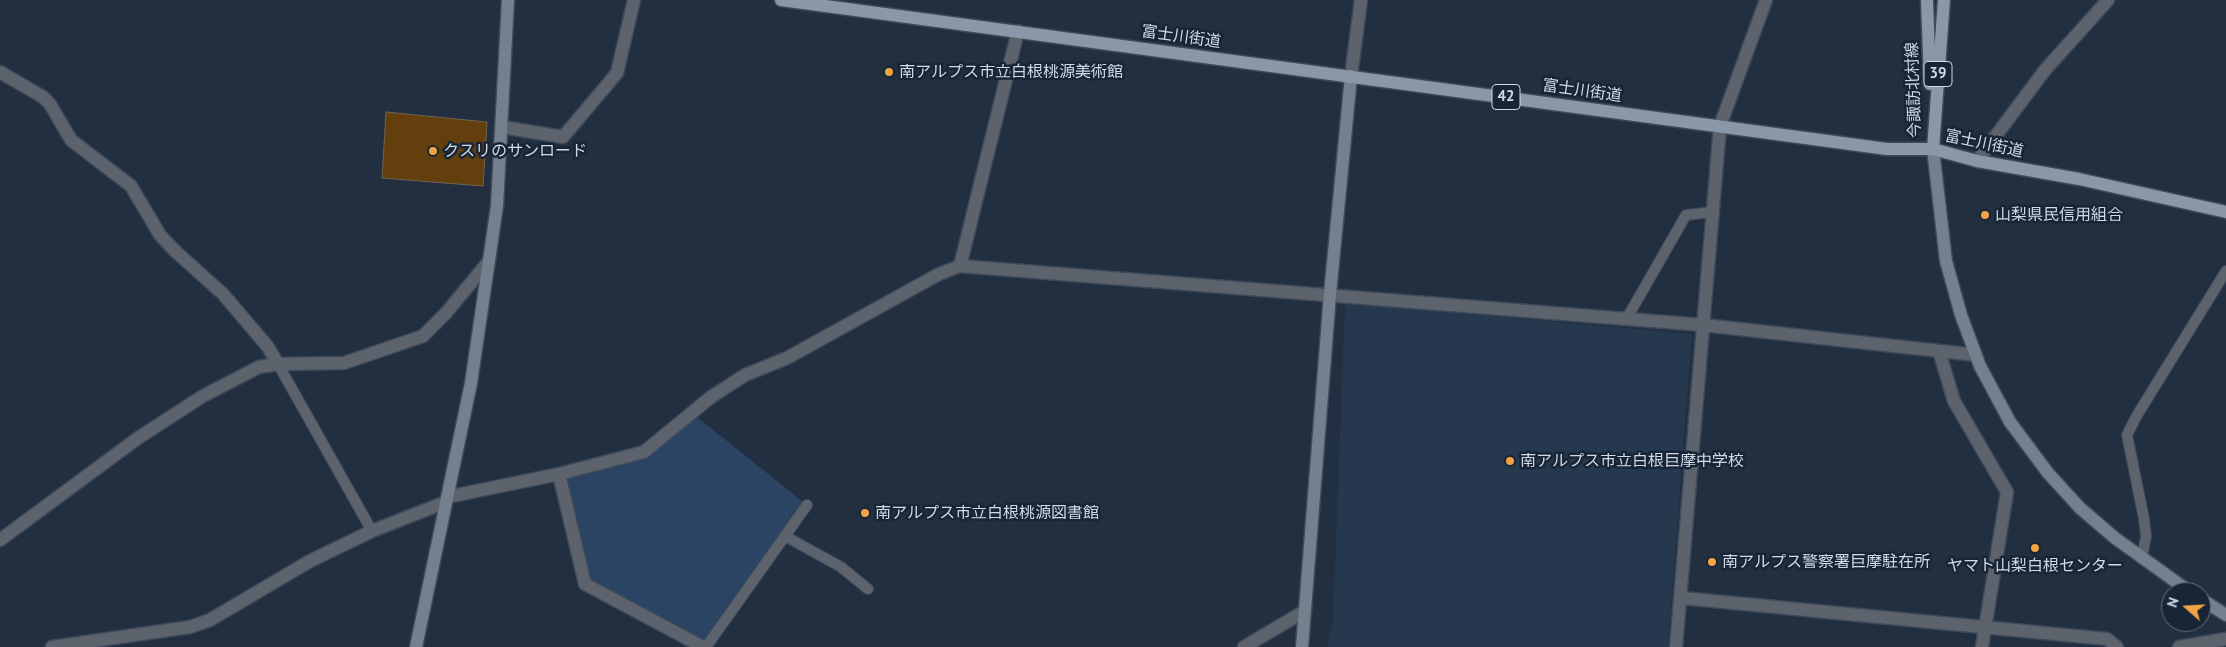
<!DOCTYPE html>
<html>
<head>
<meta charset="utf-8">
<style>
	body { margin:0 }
	#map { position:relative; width:2226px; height:647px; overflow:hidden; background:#222f40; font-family:"PT Sans",sans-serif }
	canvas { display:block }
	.north { position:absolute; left:2161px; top:582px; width:50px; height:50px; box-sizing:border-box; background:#182536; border:1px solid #626d7c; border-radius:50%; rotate:289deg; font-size:14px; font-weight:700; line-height:20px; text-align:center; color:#d0d9e4 }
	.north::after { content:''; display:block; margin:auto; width:18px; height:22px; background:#f3a442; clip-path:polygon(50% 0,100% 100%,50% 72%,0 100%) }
</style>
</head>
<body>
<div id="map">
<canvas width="2226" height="647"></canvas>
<div class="north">N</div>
</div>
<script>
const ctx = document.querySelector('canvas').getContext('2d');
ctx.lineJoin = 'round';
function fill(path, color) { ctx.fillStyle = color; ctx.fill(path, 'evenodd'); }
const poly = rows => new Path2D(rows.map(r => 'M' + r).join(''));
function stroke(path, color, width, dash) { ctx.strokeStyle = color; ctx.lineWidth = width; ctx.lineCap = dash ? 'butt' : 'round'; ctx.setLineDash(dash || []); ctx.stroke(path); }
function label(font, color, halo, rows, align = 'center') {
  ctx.font = font + ' "PT Sans","Noto Sans JP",sans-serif'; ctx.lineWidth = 5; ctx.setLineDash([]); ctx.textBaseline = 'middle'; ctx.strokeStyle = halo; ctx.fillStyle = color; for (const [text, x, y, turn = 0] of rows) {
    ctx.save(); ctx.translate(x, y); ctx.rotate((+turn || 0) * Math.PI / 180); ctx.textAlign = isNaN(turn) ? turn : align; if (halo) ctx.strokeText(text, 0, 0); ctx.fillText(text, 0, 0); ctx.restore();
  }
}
const built = poly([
	[1345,303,1692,334,1668,647,1327,647,1333,622]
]);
const green = poly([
	[692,413,807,505,706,647,585,584,559,474,644,452]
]);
const building = poly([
	[386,112,487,122,483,186,382,178,386,112]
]);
const lane = poly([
	[1627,318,1686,215,1713,212],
	[278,364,372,531],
	[785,536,841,567,868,589],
	[2142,559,2146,536,2144,519,2127,435,2136,417,2226,271],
	[706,647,807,505]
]);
const street = poly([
	[0,72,43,97,50,104,71,140,131,186,160,235,174,250,223,294,268,347,278,364],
	[1351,76,1361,0],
	[502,127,563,137,617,73,634,0],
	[1977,161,2045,70,2108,0],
	[960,266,1018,31],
	[1939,351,1954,401,2007,492,1982,647],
	[559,474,585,584,703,647],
	[447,497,559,474,644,452,711,397,745,375,787,358,939,274,960,266,1703,325,1976,355],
	[0,540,138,438,203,396,259,367,278,364,344,363,423,336,446,313,489,261],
	[1682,598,2107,639,2117,647],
	[52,647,190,627,210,620,310,561,372,531,446,502],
	[1244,647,1305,611],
	[1676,647,1720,126,1766,0],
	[2179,647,2226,639]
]);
const secondary = poly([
	[1933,149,1946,261,1961,315,1980,366,2010,422,2048,473,2080,508,2115,538,2190,592],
	[2201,599,2226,615],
	[416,647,471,383,497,206,508,0],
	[1302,647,1330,294,1351,76]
]);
const primary = poly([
	[781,0,1887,149,1933,149,1977,161,2079,179,2226,212],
	[1927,0,1930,84],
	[1933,149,1944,0]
]);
const markers = [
	[889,72,5,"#f3a442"],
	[433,151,5,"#f3a442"],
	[1985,215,5,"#f3a442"],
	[1510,461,5,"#f3a442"],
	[865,513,5,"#f3a442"],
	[2035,548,5,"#f3a442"],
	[1712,562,5,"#f3a442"]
];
const shields = [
	[1938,74,28],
	[1506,97,28]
];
const shieldNames = [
	["39",1938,74],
	["42",1506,97]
];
const streetNames = [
	["富士川街道",1181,37,8],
	["今諏訪北村線",1914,90,-92],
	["富士川街道",1582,91,8],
	["富士川街道",1984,144,12]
];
const poiNames = [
	["南アルプス市立白根桃源美術館",899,72],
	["クスリのサンロード",443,151],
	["山梨県民信用組合",1995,215],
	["南アルプス市立白根巨摩中学校",1520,461],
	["南アルプス市立白根桃源図書館",875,513],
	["南アルプス警察署巨摩駐在所",1722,562],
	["ヤマト山梨白根センター",2035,566,"center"]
];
fill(built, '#26384e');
fill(green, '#2b4463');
fill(building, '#633f0e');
stroke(building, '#746350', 1);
stroke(lane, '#3e4a5a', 12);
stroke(street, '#3e4a5a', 15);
stroke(secondary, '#3e4a5a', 15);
stroke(primary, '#3e4a5a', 15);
stroke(lane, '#5c636c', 10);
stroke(street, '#5c636c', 12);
stroke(secondary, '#75808e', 12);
stroke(primary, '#8997a8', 12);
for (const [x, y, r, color] of markers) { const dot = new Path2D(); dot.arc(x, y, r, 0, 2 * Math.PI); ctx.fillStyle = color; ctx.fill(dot); stroke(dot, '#182536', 2); }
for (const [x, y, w] of shields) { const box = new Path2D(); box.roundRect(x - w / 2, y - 12.5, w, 25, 4); ctx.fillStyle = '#182536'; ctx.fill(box); stroke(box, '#d0d9e4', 1); }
label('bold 15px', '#d0d9e4', null, shieldNames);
label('16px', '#d0d9e4', '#182536', streetNames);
label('16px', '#d0d9e4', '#182536', poiNames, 'left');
</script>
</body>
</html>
